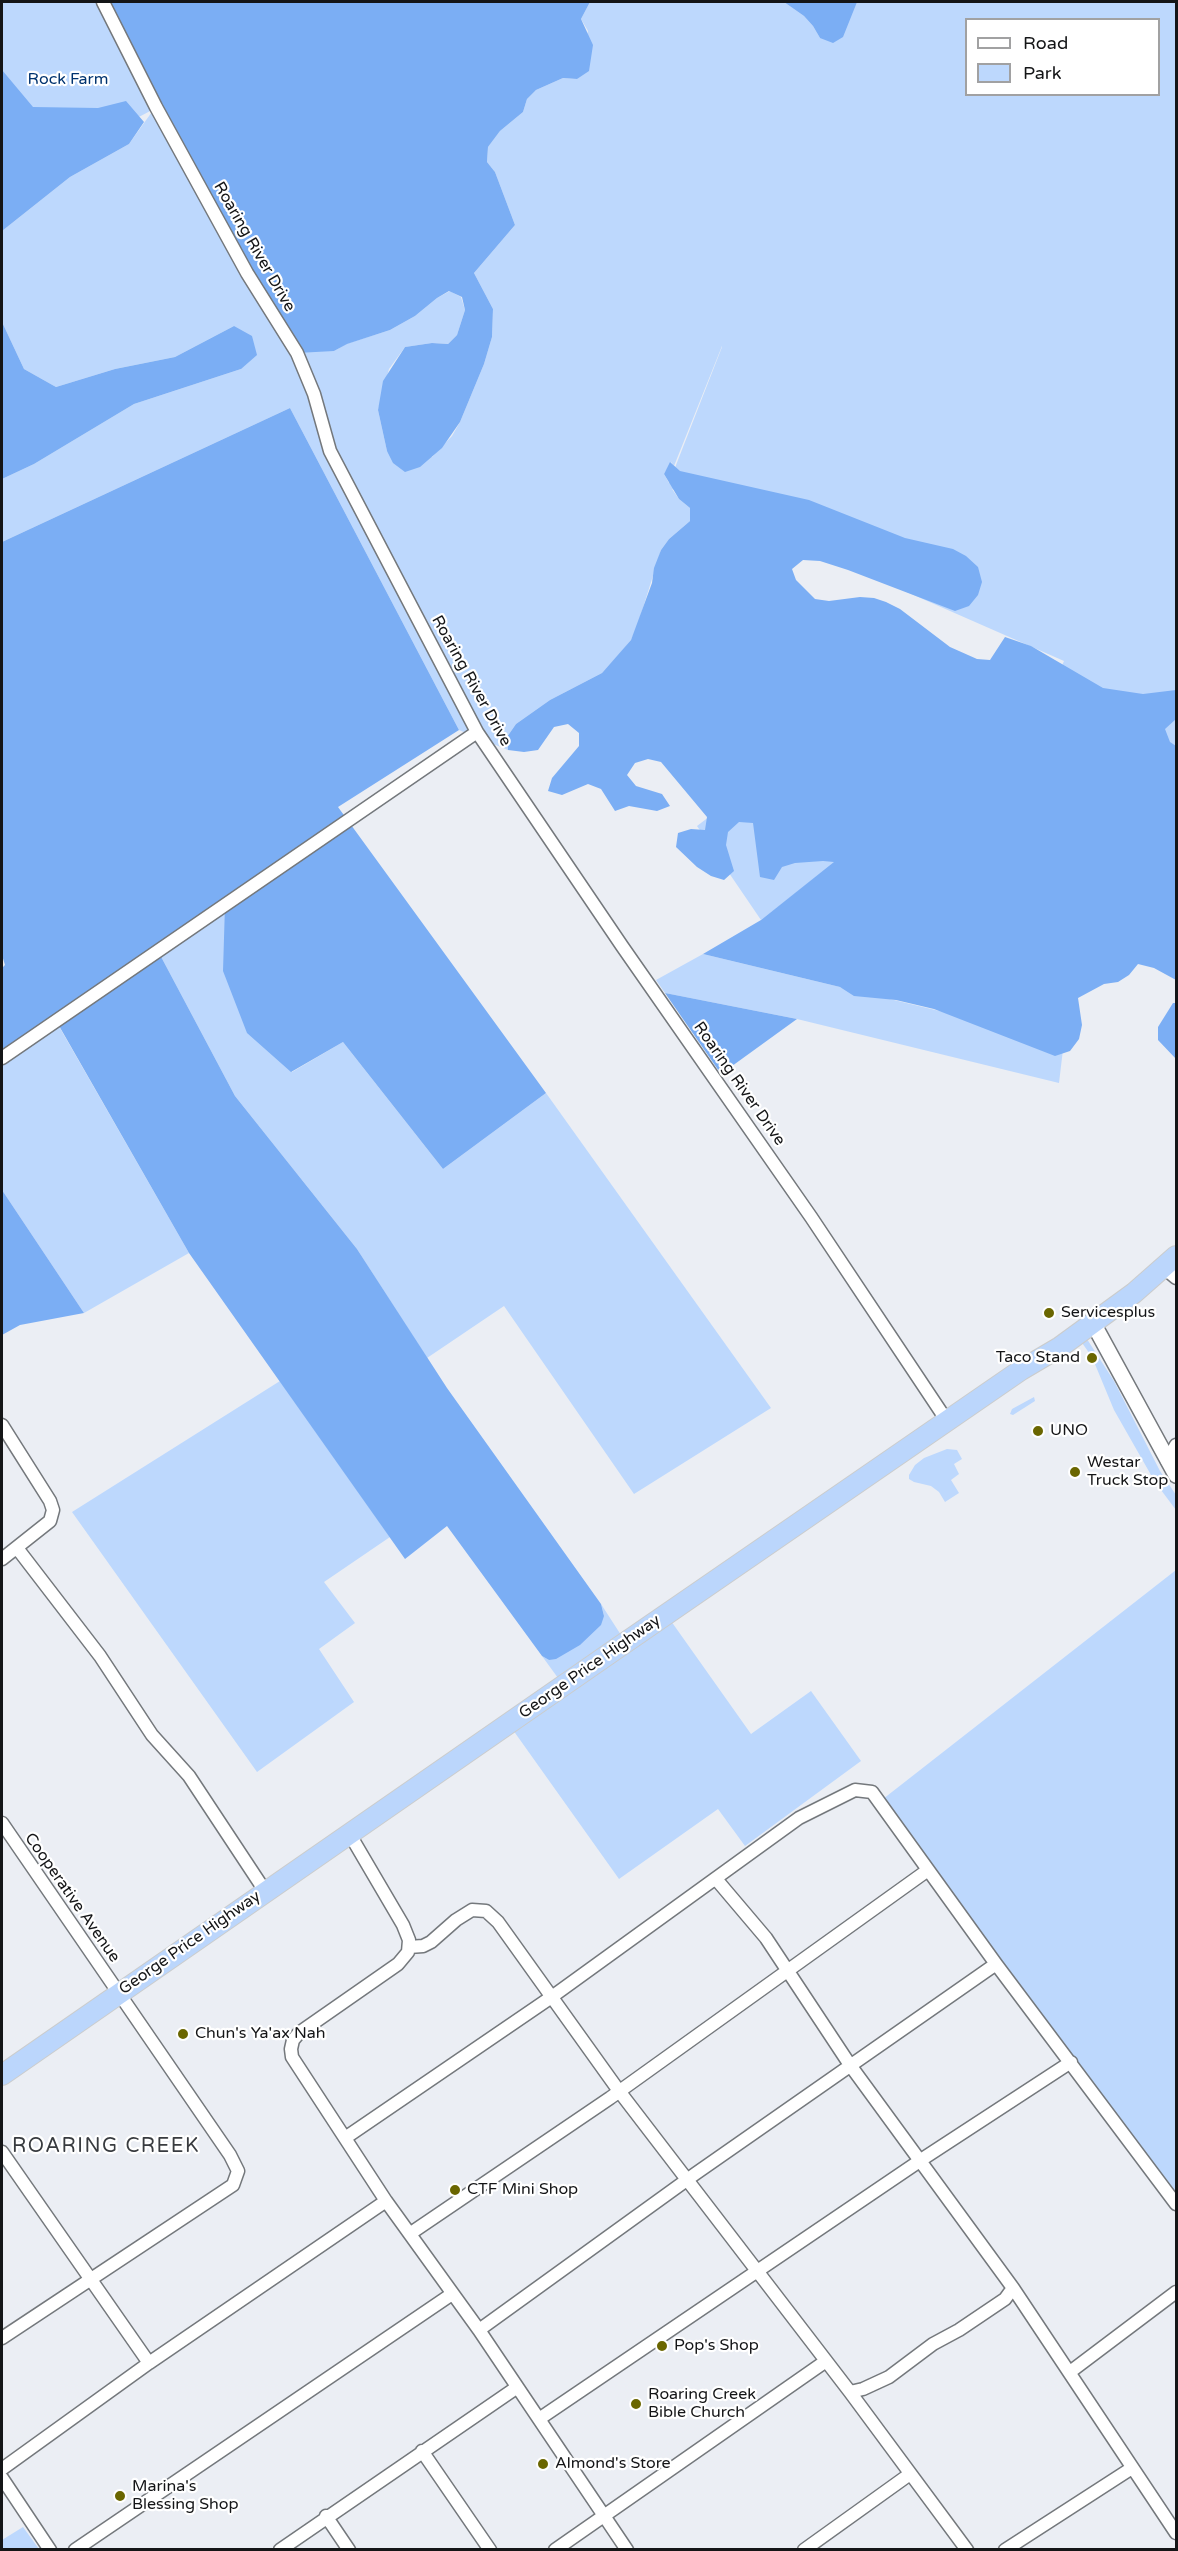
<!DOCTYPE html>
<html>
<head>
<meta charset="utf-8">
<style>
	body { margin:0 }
	#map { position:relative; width:1178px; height:2551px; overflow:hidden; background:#ebeef4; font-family:"Varela Round",sans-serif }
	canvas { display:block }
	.frame { position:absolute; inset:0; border:3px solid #141517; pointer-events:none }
	.legend { position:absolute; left:965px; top:18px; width:195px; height:78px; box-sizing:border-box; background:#fff; border:2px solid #a1a1a2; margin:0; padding:8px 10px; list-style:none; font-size:18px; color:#141517 }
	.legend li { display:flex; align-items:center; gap:12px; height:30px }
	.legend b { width:30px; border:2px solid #a1a1a2 }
</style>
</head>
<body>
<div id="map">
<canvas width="1178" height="2551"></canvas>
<div class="frame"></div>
<ul class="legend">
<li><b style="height:8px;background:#fff"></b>Road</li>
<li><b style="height:16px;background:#bdd8fd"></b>Park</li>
</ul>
</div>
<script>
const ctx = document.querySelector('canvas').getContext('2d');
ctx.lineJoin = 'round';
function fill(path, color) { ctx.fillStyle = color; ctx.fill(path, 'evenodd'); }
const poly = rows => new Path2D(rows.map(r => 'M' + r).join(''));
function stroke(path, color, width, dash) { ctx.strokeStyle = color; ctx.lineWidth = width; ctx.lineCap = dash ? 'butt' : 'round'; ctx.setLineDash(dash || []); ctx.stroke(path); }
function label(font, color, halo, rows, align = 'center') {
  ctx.font = font + ' "Varela Round",sans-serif'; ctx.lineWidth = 4.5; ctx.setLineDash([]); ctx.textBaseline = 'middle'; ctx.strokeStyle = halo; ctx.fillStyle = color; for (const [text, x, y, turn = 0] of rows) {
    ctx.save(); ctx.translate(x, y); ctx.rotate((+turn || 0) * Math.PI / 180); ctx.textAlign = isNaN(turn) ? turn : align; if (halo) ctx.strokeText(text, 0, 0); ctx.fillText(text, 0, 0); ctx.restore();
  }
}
const green = poly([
	[2,2,100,2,334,351,346,344,390,330,415,316,437,298,450,291,461,297,465,310,457,335,448,344,432,343,405,347,389,369,378,410,387,451,432,457,452,436,460,422,484,364,492,337,493,309,474,273,515,225,495,172,487,162,488,147,500,131,523,112,527,99,536,90,563,78,577,79,588,31,581,19,590,2,784,2,804,16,813,26,820,38,857,2,1176,2,1176,767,1045,704,1064,661,672,489,679,499,690,508,690,521,669,539,661,550,637,627,631,640,621,652,602,673,550,700,516,724,507,737,508,750,459,730,290,408,2,542,2,479,34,464,134,404,241,369,234,326,175,357,115,369,56,387,24,369,2,322,2,231,70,177,129,144,154,109,2,189],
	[966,20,1158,20,1158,94,966,94],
	[722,346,722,347,669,483,664,474,671,462,674,466],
	[747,788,865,839,761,920,697,826],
	[225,905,292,1072,343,1042,443,1169,546,1093,771,1408,634,1494,504,1306,427,1358,357,1249,235,1096,158,951],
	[703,954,1064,1041,1059,1083,797,1019,665,993,656,980],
	[53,1016,189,1253,84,1313,2,1190,2,1052],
	[1085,1336,1114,1381,1160,1471,1176,1495,1176,1510,1155,1482,1114,1410,1092,1357,1080,1340],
	[280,1381,390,1537,324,1582,355,1623,319,1649,354,1702,257,1772,72,1512],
	[1034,1397,1035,1401,1013,1415,1010,1414,1012,1409],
	[947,1449,957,1450,962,1459,954,1464,959,1474,951,1480,959,1493,945,1502,939,1492,931,1486,914,1482,909,1479,909,1475,915,1465,924,1458],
	[1176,1570,1176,2202,883,1799],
	[601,1604,621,1635,558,1678,542,1656,549,1660,604,1616],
	[671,1621,751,1734,811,1691,861,1761,745,1846,718,1809,619,1879,513,1730],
	[23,2527,39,2549,2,2549,2,2540]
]);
const forest = poly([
	[105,2,590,2,581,19,593,45,589,71,577,79,563,78,536,90,527,99,523,112,500,131,488,147,487,162,495,172,515,225,474,273,493,309,492,337,484,364,460,422,442,448,420,467,405,472,393,463,387,451,378,410,383,381,405,347,432,343,448,344,457,335,465,310,462,297,449,291,437,298,415,316,390,330,347,344,334,351,297,353],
	[784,2,857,2,843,37,833,43,820,38,813,26,804,16],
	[2,70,33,107,98,108,126,101,144,122,129,144,70,177,2,231],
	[2,322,24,369,56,387,115,369,175,357,234,326,252,336,257,355,241,369,134,404,34,464,2,479],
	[290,408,459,730,338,807,546,1093,443,1169,343,1042,291,1072,247,1033,223,971,225,905,158,951,235,1096,357,1249,447,1388,601,1604,604,1616,601,1625,580,1645,556,1659,549,1660,542,1656,447,1526,405,1559,189,1253,54,1017,2,1052,2,968,5,965,2,955,2,542],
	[670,462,680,471,809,500,905,538,953,549,966,556,978,567,982,582,978,595,969,606,955,611,848,570,820,561,803,560,792,569,796,580,815,599,829,601,860,597,874,598,886,602,900,609,950,647,977,659,990,660,1005,637,1031,646,1103,688,1143,694,1176,690,1176,719,1165,729,1170,742,1176,746,1176,980,1154,968,1138,964,1129,975,1118,982,1104,984,1078,998,1082,1025,1079,1039,1070,1051,1055,1056,934,1009,896,1000,854,996,840,987,703,954,761,920,834,862,823,861,795,863,782,867,774,880,760,877,753,823,739,822,728,832,726,845,734,871,724,880,711,876,697,867,676,847,678,833,691,829,705,830,707,817,661,762,648,759,635,763,627,775,636,786,662,794,670,806,657,811,629,806,615,811,601,789,588,784,562,795,548,791,552,778,579,746,579,733,568,724,554,727,538,750,524,752,508,750,507,737,516,724,550,700,602,673,631,640,652,583,654,568,661,550,669,539,690,521,690,508,679,499,664,474],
	[665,993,797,1019,721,1074],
	[1173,1003,1176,1003,1176,1059,1158,1040,1158,1027],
	[2,1190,84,1313,20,1325,2,1335]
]);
const minor = poly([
	[103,2,156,107,247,273,297,353,314,394,330,451,477,732,622,946,811,1217,947,1421],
	[2,1058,477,732],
	[1164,1268,1176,1278],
	[2,1425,50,1501,53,1510,50,1521,2,1559],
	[1167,1461,1176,1445],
	[17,1548,100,1656,152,1735,189,1776,265,1891],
	[2,1823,230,2155,238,2171,233,2185,2,2338],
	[349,1833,403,1925,409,1940,408,1952,398,1964,299,2033,293,2040,291,2049,292,2057,386,2201,479,2330,627,2550],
	[716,1879,766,1938,850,2065,1013,2288,1176,2533],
	[409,1947,423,1946,431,1942,456,1920,472,1910,486,1911,498,1922,619,2091,850,2392,967,2550],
	[345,2138,553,1996,799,1818,855,1790,872,1792,996,1964,1176,2204],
	[2,2152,149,2363],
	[411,2233,610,2098,928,1870],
	[479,2330,695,2174,996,1964],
	[1070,2372,1176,2292],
	[850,2392,863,2389,889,2377,933,2344,959,2330,1005,2299,1013,2288],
	[539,2419,927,2156,1071,2062],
	[422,2451,490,2550],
	[2,2469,149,2363,386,2201],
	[2,2478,50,2550],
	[326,2516,349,2550],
	[75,2550,452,2294],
	[280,2550,516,2388],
	[555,2550,826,2361],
	[804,2550,910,2474],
	[1005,2550,1132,2468]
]);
const tertiary = poly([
	[1093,1323,1176,1475]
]);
const trunk = poly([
	[2,2075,616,1649,1021,1370,1060,1347,1134,1293,1176,1256]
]);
const markers = [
	[1049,1313,6,"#6a6600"],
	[1092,1358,6,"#6a6600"],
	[1038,1431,6,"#6a6600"],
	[1075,1472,6,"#6a6600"],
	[183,2034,6,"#6a6600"],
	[455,2190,6,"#6a6600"],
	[662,2346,6,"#6a6600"],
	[636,2404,6,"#6a6600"],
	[543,2464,6,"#6a6600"],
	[120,2496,6,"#6a6600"]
];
const parkNames = [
	["Rock Farm",68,80]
];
const streetNames = [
	["Roaring River Drive",254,247,60],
	["Roaring River Drive",471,681,61],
	["Roaring River Drive",739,1084,55],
	["George Price Highway",590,1667,-35],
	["Cooperative Avenue",72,1898,55],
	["George Price Highway",190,1943,-35]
];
const poiNames = [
	["Servicesplus",1061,1313],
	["Taco Stand",1080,1358,"right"],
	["UNO",1050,1431],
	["Westar",1087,1463],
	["Truck Stop",1087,1481],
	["Chun's Ya'ax Nah",195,2034],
	["CTF Mini Shop",467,2190],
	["Pop's Shop",674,2346],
	["Roaring Creek",648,2395],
	["Bible Church",648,2413],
	["Almond's Store",555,2464],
	["Marina's",132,2487],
	["Blessing Shop",132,2505]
];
const quarterNames = [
	["ROARING CREEK",106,2147]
];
fill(green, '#bdd8fd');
fill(forest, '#7baef4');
stroke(minor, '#74787c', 15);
stroke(tertiary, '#74787c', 18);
stroke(trunk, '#cbcccc', 22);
stroke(minor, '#fff', 12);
stroke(tertiary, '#fff', 15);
stroke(trunk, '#bbd6fc', 20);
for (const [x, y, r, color] of markers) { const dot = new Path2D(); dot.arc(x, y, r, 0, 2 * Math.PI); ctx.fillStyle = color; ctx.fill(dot); stroke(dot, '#fff', 2); }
label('16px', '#00336f', '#fff', parkNames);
label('16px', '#141517', '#fff', streetNames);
label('16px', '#141517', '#fff', poiNames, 'left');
ctx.letterSpacing = '1.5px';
label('20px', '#383b3f', '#fff', quarterNames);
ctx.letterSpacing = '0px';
</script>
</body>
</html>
